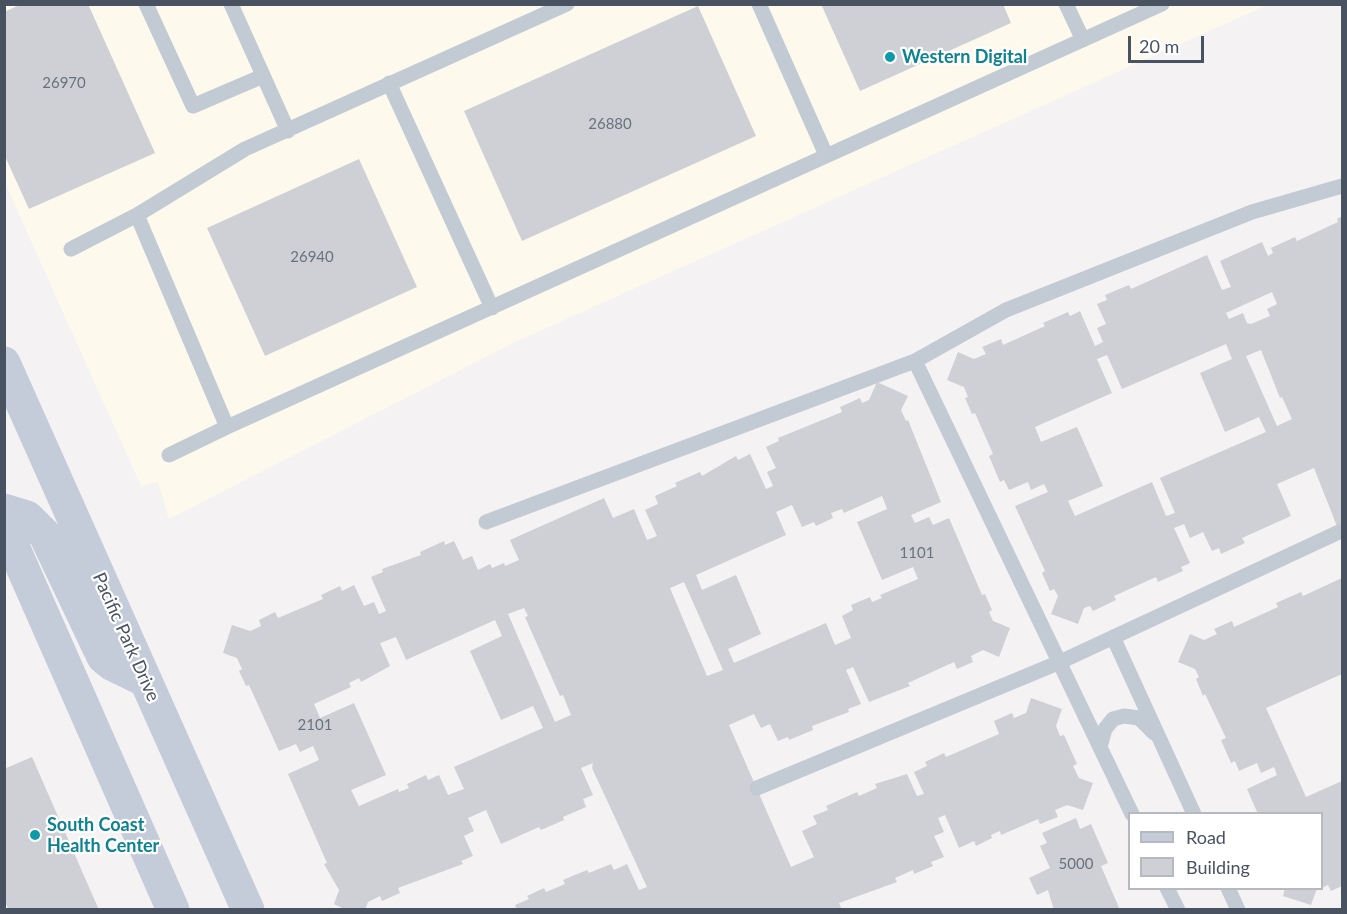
<!DOCTYPE html>
<html>
<head>
<meta charset="utf-8">
<style>
	body { margin:0 }
	#map { position:relative; width:1347px; height:914px; overflow:hidden; background:#f4f2f2; font-family:Lato,sans-serif }
	canvas { display:block }
	.frame { position:absolute; inset:0; border:6px solid #495260; pointer-events:none }
	.legend { position:absolute; left:1128px; top:812px; width:195px; height:78px; box-sizing:border-box; background:#fff; border:2px solid #b6babf; margin:0; padding:8px 10px; list-style:none; font-size:18px; color:#495260 }
	.legend li { display:flex; align-items:center; gap:12px; height:30px }
	.legend b { width:30px; border:2px solid #b6babf }
	.scale { position:absolute; left:1128px; top:36px; width:76px; height:27px; box-sizing:border-box; border:3px solid #495260; border-top:0; padding-left:8px; font-size:18px; line-height:21px; white-space:nowrap; color:#495260; -webkit-text-stroke:4px #fff; paint-order:stroke }
</style>
</head>
<body>
<div id="map">
<canvas width="1347" height="914"></canvas>
<div class="frame"></div>
<ul class="legend">
<li><b style="height:8px;background:#c4ccda"></b>Road</li>
<li><b style="height:16px;background:#ced0d6"></b>Building</li>
</ul>
<div class="scale">20 m</div>
</div>
<script>
const ctx = document.querySelector('canvas').getContext('2d');
ctx.lineJoin = 'round';
function fill(path, color) { ctx.fillStyle = color; ctx.fill(path, 'evenodd'); }
const poly = rows => new Path2D(rows.map(r => 'M' + r).join(''));
function stroke(path, color, width, dash) { ctx.strokeStyle = color; ctx.lineWidth = width; ctx.lineCap = dash ? 'butt' : 'round'; ctx.setLineDash(dash || []); ctx.stroke(path); }
function label(font, color, halo, rows, align = 'center') {
  ctx.font = font + ' Lato,sans-serif'; ctx.lineWidth = 4.5; ctx.setLineDash([]); ctx.textBaseline = 'middle'; ctx.strokeStyle = halo; ctx.fillStyle = color; for (const [text, x, y, turn = 0] of rows) {
    ctx.save(); ctx.translate(x, y); ctx.rotate((+turn || 0) * Math.PI / 180); ctx.textAlign = isNaN(turn) ? turn : align; if (halo) ctx.strokeText(text, 0, 0); ctx.fillText(text, 0, 0); ctx.restore();
  }
}
const commercial = poly([
	[4,5,1267,5,515,342,169,519,158,482,141,486,5,183]
]);
const building = poly([
	[22,4,88,4,155,153,29,209,4,154,4,12],
	[821,4,1003,4,1011,23,860,91],
	[698,6,756,136,522,241,464,111],
	[359,159,417,287,265,356,207,228],
	[1342,216,1342,539,1314,468,1277,484,1291,516,1242,538,1245,543,1221,554,1219,548,1212,551,1203,532,1190,538,1184,524,1174,528,1190,563,1181,567,1183,571,1158,582,1156,577,1114,596,1116,600,1093,611,1090,606,1084,608,1078,624,1051,614,1058,596,1054,589,1050,591,1042,573,1045,571,1015,506,1048,492,1044,484,1031,490,1028,482,1009,490,1004,480,1000,482,989,456,993,454,975,413,972,414,965,398,968,397,964,387,947,380,958,352,974,359,986,354,982,347,1001,339,1003,345,1045,326,1043,323,1068,312,1070,316,1080,311,1095,346,1103,342,1097,328,1106,324,1097,304,1107,300,1105,295,1129,285,1131,289,1207,255,1222,290,1231,287,1220,261,1262,242,1268,256,1273,253,1271,248,1295,237,1297,241,1338,222,1337,219],
	[1272,292,1277,304,1267,309,1270,316,1251,324,1247,323,1243,313,1229,319,1226,313],
	[1226,344,1232,359,1200,373,1225,432,1259,417,1266,432,1160,478,1175,513,1166,516,1152,482,1075,516,1068,501,1103,486,1077,427,1041,442,1035,427,1112,393,1097,359,1107,355,1122,389],
	[1261,350,1280,398,1282,397,1292,419,1277,426,1246,356],
	[877,382,908,396,901,410,906,421,908,420,941,502,911,515,915,523,929,517,933,525,949,518,982,595,985,594,992,610,989,612,993,621,1010,628,999,657,983,650,971,656,973,662,957,669,954,662,908,683,910,686,869,702,853,667,846,670,861,704,848,709,849,712,812,726,813,730,789,740,788,737,778,741,770,724,761,728,754,714,729,725,791,867,814,857,802,831,817,824,813,816,828,810,826,806,857,792,859,796,877,788,875,784,907,774,917,796,924,794,914,772,927,766,925,762,944,753,946,757,999,734,994,721,1012,713,1014,718,1026,713,1031,698,1062,709,1056,726,1060,736,1064,735,1077,764,1073,766,1079,778,1093,783,1083,810,1067,805,1055,810,1058,817,1040,824,1038,819,1001,835,1000,831,991,835,992,838,976,846,974,841,959,848,945,815,938,818,944,832,934,836,944,857,931,862,933,866,914,874,913,870,895,878,897,882,839,903,842,910,517,910,515,905,529,899,527,896,544,888,546,892,565,884,563,880,587,870,589,873,611,864,614,870,627,864,639,890,647,887,592,768,593,763,581,768,593,795,583,799,586,807,563,817,564,820,541,830,539,827,501,844,486,810,468,818,474,831,464,836,473,856,461,861,463,864,398,888,400,893,382,901,380,896,368,902,365,910,346,910,334,904,339,890,324,864,327,863,288,774,319,760,313,746,300,752,296,744,279,751,249,685,246,686,239,671,242,669,237,658,223,653,232,625,250,631,261,626,259,620,275,612,278,618,323,599,321,595,340,586,342,591,354,585,364,606,374,602,379,614,386,611,371,577,383,572,382,569,421,555,420,552,444,541,445,545,454,541,463,560,472,556,478,570,490,564,492,568,504,563,505,566,519,560,510,540,604,498,613,518,634,509,647,540,657,536,645,510,658,504,655,496,677,486,675,483,700,472,702,476,736,456,738,460,750,454,766,489,773,486,767,472,776,468,766,447,779,441,778,438,842,412,840,407,860,398,862,403,869,400],
	[882,496,887,509,857,522,882,580,913,567,918,579,880,595,882,598,872,602,870,597,851,605,853,610,842,616,851,638,835,645,826,623,734,663,728,649,761,634,736,575,702,590,696,575,786,535,776,512,792,505,802,527,814,522,816,526,833,518,831,513,842,509,844,513],
	[684,582,723,670,707,676,670,588],
	[524,608,528,616,525,617,560,696,563,695,571,715,555,722,508,614],
	[495,620,502,636,470,651,501,720,533,706,543,728,454,767,464,789,448,795,439,775,428,780,426,775,407,784,409,788,399,792,398,789,359,806,351,790,386,775,354,703,320,718,314,704,351,687,349,683,359,678,361,682,390,666,380,643,396,637,406,660],
	[1342,578,1342,674,1266,708,1306,797,1342,781,1342,886,1331,891,1328,885,1322,888,1322,814,1258,814,1247,789,1277,775,1274,767,1261,773,1257,763,1239,771,1235,761,1231,763,1221,740,1226,738,1205,694,1203,696,1196,679,1199,677,1195,669,1178,662,1190,634,1204,640,1217,634,1214,629,1232,621,1234,627,1278,607,1276,603,1301,592,1303,596],
	[32,757,99,910,9,910,4,900,4,769],
	[1076,818,1080,829,1091,824,1108,863,1101,866,1120,910,1054,910,1048,890,1037,895,1029,878,1050,868,1040,846,1047,843,1042,833],
	[1285,888,1320,888,1316,891,1311,905,1283,896]
]);
const lane = poly([
	[146,4,193,106,263,76],
	[231,4,288,131],
	[759,4,826,155],
	[1066,4,1083,40],
	[389,83,492,308],
	[137,215,227,427,1162,4],
	[71,249,137,215,245,149,567,4],
	[169,455,227,427],
	[486,522,915,361],
	[1113,637,1194,814],
	[1100,747,1105,729,1113,719,1124,716,1139,718,1154,733],
	[757,788,1060,662,1339,532],
	[1132,814,915,361,1006,310,1252,212,1342,186],
	[1167,888,1178,910],
	[1228,888,1238,910]
]);
const secondary = poly([
	[4,363,248,910],
	[4,510,27,517,45,535,103,657,113,665,146,681],
	[4,526,173,910]
]);
const markers = [
	[890,57,6,"#0f9aa8"],
	[35,835,6,"#0f9aa8"]
];
const numberNames = [
	["26970",64,83],
	["26880",610,124],
	["26940",312,257],
	["1101",917,553],
	["2101",315,725],
	["5000",1076,864]
];
const cultureNames = [
	["Western Digital",902,57],
	["South Coast",47,825],
	["Health Center",47,846]
];
const streetNames = [
	["Pacific Park Drive",126,637,66]
];
fill(commercial, '#fdfaed');
fill(building, '#ced0d6');
stroke(lane, '#c2cad3', 15);
stroke(secondary, '#c4ccda', 33);
for (const [x, y, r, color] of markers) { const dot = new Path2D(); dot.arc(x, y, r, 0, 2 * Math.PI); ctx.fillStyle = color; ctx.fill(dot); stroke(dot, '#fff', 2); }
label('15px', '#6a727e', null, numberNames);
label('bold 18px', '#0d838f', '#fff', cultureNames, 'left');
label('18px', '#495260', '#fff', streetNames);
</script>
</body>
</html>
